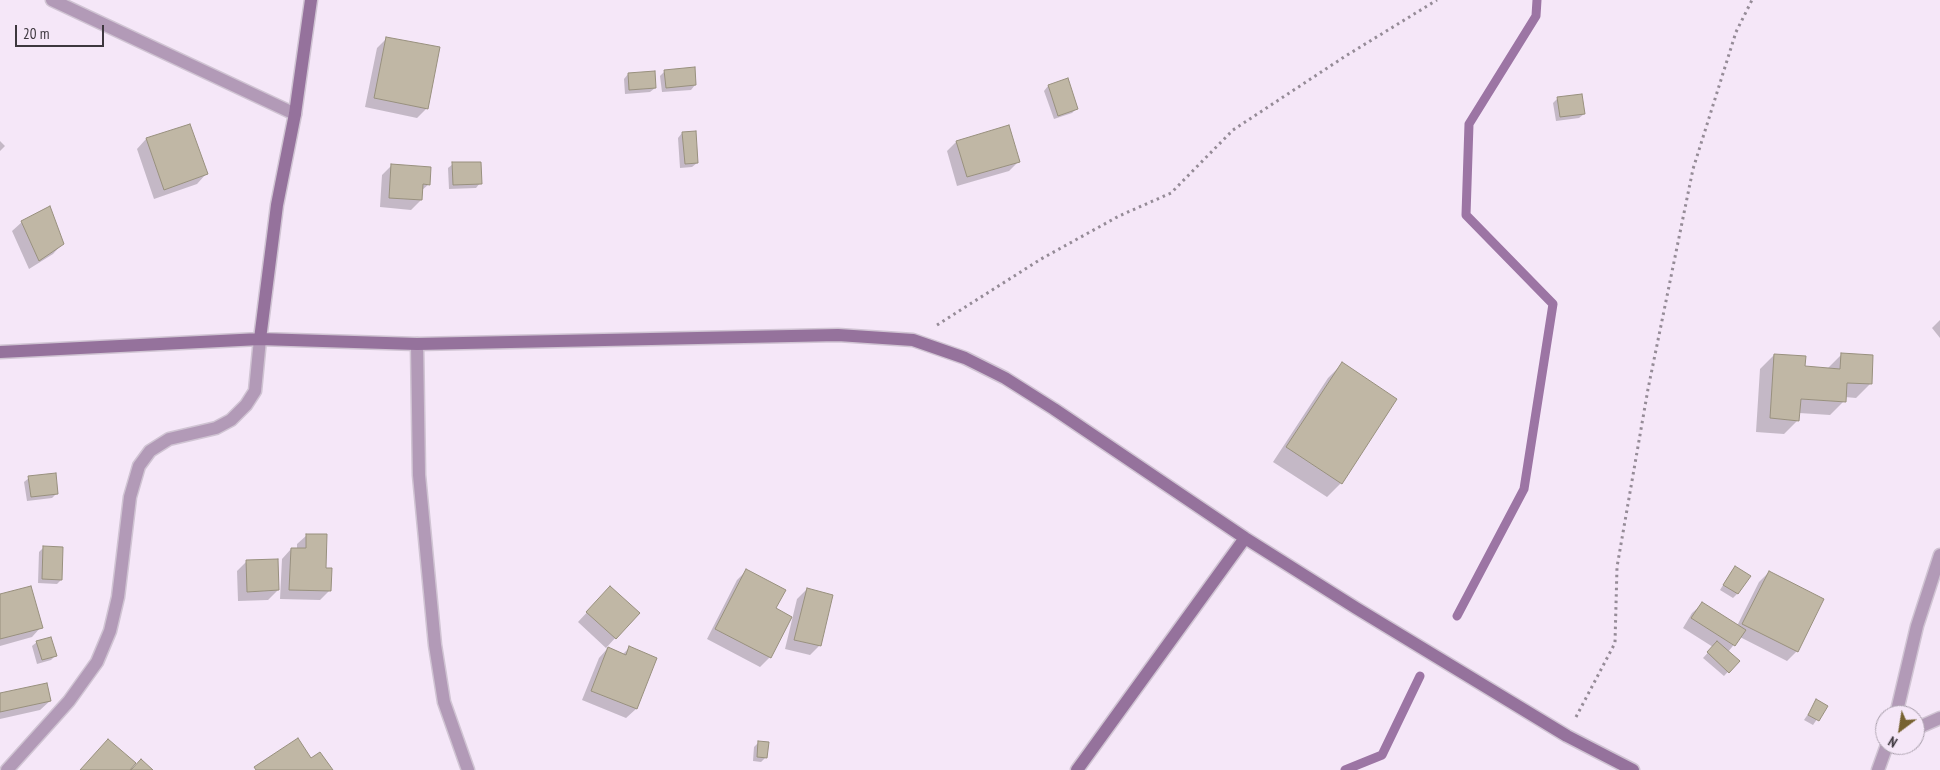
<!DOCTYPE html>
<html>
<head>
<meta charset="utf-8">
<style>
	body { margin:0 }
	#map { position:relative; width:1940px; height:770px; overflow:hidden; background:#f5e7f8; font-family:"PT Sans Narrow",sans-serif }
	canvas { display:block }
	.north { position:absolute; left:1875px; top:705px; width:50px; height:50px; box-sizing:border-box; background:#f5e7f8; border:1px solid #aba1ae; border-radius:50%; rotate:211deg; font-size:14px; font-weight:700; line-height:20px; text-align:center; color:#3d373e }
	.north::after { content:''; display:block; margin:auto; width:18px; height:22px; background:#776231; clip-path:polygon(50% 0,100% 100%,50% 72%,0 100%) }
	.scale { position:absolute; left:15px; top:25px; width:89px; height:22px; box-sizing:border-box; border:2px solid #3d373e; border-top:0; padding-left:6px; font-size:15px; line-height:18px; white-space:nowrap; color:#3d373e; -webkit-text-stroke:4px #f5e7f8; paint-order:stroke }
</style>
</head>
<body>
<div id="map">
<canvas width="1940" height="770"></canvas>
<div class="north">N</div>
<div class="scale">20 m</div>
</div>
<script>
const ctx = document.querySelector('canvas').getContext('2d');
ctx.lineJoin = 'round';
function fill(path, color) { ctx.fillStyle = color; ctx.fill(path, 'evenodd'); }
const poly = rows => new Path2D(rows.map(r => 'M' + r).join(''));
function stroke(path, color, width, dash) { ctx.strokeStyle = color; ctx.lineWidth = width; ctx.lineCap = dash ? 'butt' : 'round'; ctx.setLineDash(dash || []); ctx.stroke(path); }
const shadow = poly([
	[387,38,427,108,417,118,365,107,377,48],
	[664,72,695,85,691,90,662,92,660,76],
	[628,74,655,88,650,92,625,94,624,79],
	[1067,80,1077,108,1072,113,1054,119,1044,91,1048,86],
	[1558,98,1584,114,1579,118,1556,121,1553,103],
	[189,125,206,174,197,184,154,199,137,149,146,139],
	[682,133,697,163,692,167,680,168,678,138],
	[0,141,5,146,0,151],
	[956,142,1019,161,1009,171,957,186,947,151],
	[453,164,480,183,476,188,449,189,448,168],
	[392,165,429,184,421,191,421,200,411,210,380,207,382,175],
	[22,222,62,244,53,254,29,269,12,231],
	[1940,320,1940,338,1932,328],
	[1842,354,1870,384,1856,398,1845,397,1844,401,1830,415,1799,413,1798,420,1784,434,1756,432,1760,369,1774,355,1804,367,1828,368],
	[1342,364,1395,399,1341,483,1327,497,1273,462,1328,378],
	[29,478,57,493,52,498,27,501,24,482],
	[307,535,324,570,330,590,320,600,280,599,282,559,291,549,297,549,297,544],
	[44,547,61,580,57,584,38,583,39,552],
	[246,562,278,590,268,600,238,601,237,571],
	[747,570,774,609,791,618,770,657,760,667,707,639,737,580],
	[1731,572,1737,594,1733,598,1720,590],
	[1769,572,1797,651,1787,661,1740,637,1728,652,1738,661,1724,676,1703,658,1713,647,1683,628,1692,613,1702,604,1737,626,1759,582],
	[807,589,819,646,810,655,785,649,797,599],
	[0,595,41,627,32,637,0,646],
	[601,597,638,613,606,648,623,654,629,648,655,658,636,709,626,718,582,700,599,658,607,649,578,622],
	[37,642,56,655,51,660,37,664,32,646],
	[0,695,50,701,40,710,0,719],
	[1817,701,1826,706,1813,725,1804,720],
	[759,742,766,757,761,762,753,761,754,747]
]);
const stream = poly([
	[1457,616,1524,489,1553,304,1466,215,1469,124,1536,16,1537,0],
	[1345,770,1382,755,1420,676]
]);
const building = poly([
	[386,37,440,47,428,109,374,98,386,37],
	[695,67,696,85,666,88,664,70,695,67],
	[655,71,656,88,629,90,628,73,655,71],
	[1068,78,1078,109,1058,116,1048,85,1068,78],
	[1582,94,1585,114,1560,117,1557,97,1582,94],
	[190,124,208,174,164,190,146,138,190,124],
	[1009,125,1020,162,967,177,956,141,1009,125],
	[696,131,698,163,685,164,682,132,696,131],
	[452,162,481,162,482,184,453,185,452,162],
	[391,164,431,167,430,185,423,184,422,200,389,198,391,164],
	[50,206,64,244,39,261,21,221,50,206],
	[1841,353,1873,355,1872,384,1847,383,1846,402,1801,399,1799,421,1770,418,1774,354,1806,356,1805,366,1840,369,1841,353],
	[1342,362,1397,399,1342,484,1286,447,1342,362],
	[56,473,58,494,31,497,28,476,56,473],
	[306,534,327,534,326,568,332,568,331,591,289,590,291,548,306,548,306,534],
	[43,546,63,547,62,580,42,579,43,546],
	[278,559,279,590,247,592,246,560,278,559],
	[1735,566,1751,576,1738,594,1723,585,1735,566],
	[746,569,786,590,776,608,792,617,771,658,715,629,746,569],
	[1769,571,1824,599,1798,652,1742,624,1769,571],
	[31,586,43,628,0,639,0,594,31,586],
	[610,586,640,613,616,639,586,612,610,586],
	[807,588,833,595,821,646,794,640,807,588],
	[1702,602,1746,630,1735,646,1691,618,1702,602],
	[51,637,57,656,42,660,36,641,51,637],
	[1717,641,1740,661,1729,673,1707,652,1717,641],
	[629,646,657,658,637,709,591,691,608,647,626,655,629,646],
	[47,683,51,701,0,712,0,693,47,683],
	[1816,699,1828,706,1819,721,1808,715,1816,699],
	[298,738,311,758,320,752,333,770,256,770,254,767,298,738],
	[108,739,136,763,130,770,80,770,108,739],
	[758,741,769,742,767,758,757,757,758,741],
	[141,759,153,770,131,770,141,759]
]);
const path = poly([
	[937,325,1041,259,1119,216,1171,193,1233,130,1344,57,1437,0],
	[1576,717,1615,643,1617,567,1648,389,1693,169,1736,32,1752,0]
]);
const lane = poly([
	[417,344,419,475,435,645,444,702,468,770],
	[7,770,69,701,97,662,110,631,118,597,130,497,139,466,150,451,169,439,216,428,231,420,246,405,255,391,260,339]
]);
const street = poly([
	[52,0,295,114],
	[1896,715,1917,626,1940,555],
	[1915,729,1940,718],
	[1878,770,1887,745]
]);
const secondary = poly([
	[260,339,277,205,295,114,311,0],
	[0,352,260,339,417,344,838,335,913,340,965,358,1005,378,1054,409,1245,538,1356,608,1567,736,1633,770],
	[1077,770,1245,538]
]);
fill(shadow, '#0003');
stroke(stream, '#9c75a4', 9);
fill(building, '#c0b7a5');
stroke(building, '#98907e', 1);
stroke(lane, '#d0c4d3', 15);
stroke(street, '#d0c4d3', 15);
stroke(secondary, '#d0c4d3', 15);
stroke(path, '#958b97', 3, [2.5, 4]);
stroke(lane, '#b29ab7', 12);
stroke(street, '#b29ab7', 12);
stroke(secondary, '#95729c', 12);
</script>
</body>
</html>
